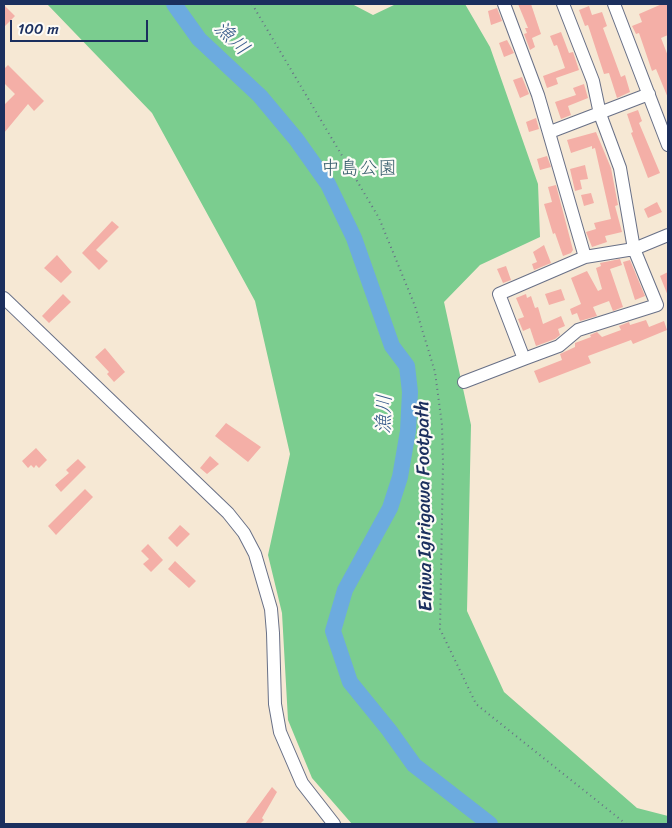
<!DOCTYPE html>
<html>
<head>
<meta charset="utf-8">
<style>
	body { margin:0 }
	#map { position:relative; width:672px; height:828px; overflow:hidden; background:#f6e8d4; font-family:Sriracha,sans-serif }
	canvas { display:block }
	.frame { position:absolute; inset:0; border:5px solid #1b2f5e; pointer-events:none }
	.scale { position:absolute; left:10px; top:20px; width:138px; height:22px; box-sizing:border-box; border:2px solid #1b2f5e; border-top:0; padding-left:6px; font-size:15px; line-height:18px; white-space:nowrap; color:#1b2f5e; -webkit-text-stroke:4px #fdfcf7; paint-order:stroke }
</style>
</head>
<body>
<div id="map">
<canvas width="672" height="828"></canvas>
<div class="frame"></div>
<div class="scale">100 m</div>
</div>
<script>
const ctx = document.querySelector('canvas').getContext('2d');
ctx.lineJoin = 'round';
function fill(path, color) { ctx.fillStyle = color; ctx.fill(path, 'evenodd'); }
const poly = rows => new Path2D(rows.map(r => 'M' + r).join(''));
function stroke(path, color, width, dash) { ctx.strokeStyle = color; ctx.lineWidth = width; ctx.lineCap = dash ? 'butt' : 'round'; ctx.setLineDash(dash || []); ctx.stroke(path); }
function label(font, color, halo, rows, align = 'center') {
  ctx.font = font + ' Sriracha,"Klee One",sans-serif'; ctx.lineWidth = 4.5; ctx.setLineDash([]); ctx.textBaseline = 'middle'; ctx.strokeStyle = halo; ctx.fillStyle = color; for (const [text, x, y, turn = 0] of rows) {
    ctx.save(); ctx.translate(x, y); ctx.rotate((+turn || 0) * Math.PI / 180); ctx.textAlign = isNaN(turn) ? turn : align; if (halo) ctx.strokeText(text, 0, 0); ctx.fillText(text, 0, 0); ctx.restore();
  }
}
const green = poly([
	[47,4,352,4,373,15,396,4,465,4,490,47,538,184,540,237,480,265,444,302,471,425,467,611,504,692,637,808,668,816,668,824,352,824,312,778,288,720,282,613,268,555,290,454,255,301,152,113]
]);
const river = poly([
	[174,4,199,39,260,96,296,139,328,184,354,238,392,346,407,366,410,392,408,431,400,477,390,508,345,590,333,631,350,682,389,730,414,765,490,824]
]);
const building = poly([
	[518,4,531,4,541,34,532,38,535,47,530,50,524,34,527,33,525,28,528,28],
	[662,4,668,4,668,35,661,38,668,56,668,98,656,69,652,71,639,33,636,34,632,26,642,22,639,14],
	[4,5,15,16,4,27],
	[589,6,592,15,602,12,607,26,603,28,621,77,625,75,630,92,617,98,609,73,604,74,588,25,585,26,579,10],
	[497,8,502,21,491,25,488,11],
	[561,32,569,53,573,52,579,70,556,78,558,84,547,88,543,76,565,68,557,45,554,46,550,36],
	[507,40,514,53,504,57,499,43],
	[8,65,44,101,34,111,28,104,4,133,4,105,15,94,4,83,4,69],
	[522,77,529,94,520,98,513,80],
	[584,84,588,98,568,106,571,115,561,119,555,102,576,95,573,88],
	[638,110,642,121,639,123,660,173,648,178,631,133,633,132,627,114],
	[536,118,539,129,529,132,526,122],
	[596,132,611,168,618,205,615,206,622,232,605,236,607,242,592,247,586,232,596,229,594,223,611,219,595,148,592,149,592,146,571,153,567,140],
	[547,156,551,167,540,170,537,159],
	[585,165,588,179,580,180,582,189,575,191,570,169],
	[556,185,573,250,571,253,563,256,555,233,553,234,544,204,552,202,548,187],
	[591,193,594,203,584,206,581,195],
	[657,202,662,212,648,218,644,209],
	[112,221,119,227,96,250,108,261,99,270,82,253],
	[544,245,551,263,534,270,532,264,537,262,533,252],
	[57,255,72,272,61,283,44,268],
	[620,259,622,265,610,269,623,307,613,311,609,301,593,307,597,316,580,321,577,313,572,315,570,309,581,304,571,278,587,271,598,291,602,289,596,268,601,266,600,263],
	[630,260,645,296,635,300,623,262],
	[506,266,511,280,503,283,497,269],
	[668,272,668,296,660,276],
	[561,289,565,300,549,305,545,294],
	[63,294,71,302,49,323,42,316],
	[526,294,527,298,531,296,535,308,538,307,543,324,561,316,565,326,558,329,560,335,555,339,536,346,530,328,523,331,518,319,524,317,516,298],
	[646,320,649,327,664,321,667,330,633,344,631,340,588,356,591,363,539,383,534,371,562,360,560,354,575,347,575,343,591,337,590,335,597,332,602,337,621,330,619,326,629,322,630,325],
	[105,348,125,372,114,382,107,374,109,372,95,357],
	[226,423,261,447,248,462,215,436],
	[36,448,47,460,39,468,36,465,34,468,31,465,28,468,22,461],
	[210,456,219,464,207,474,200,468],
	[78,459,86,467,61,492,55,485,69,473,66,470],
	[85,489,93,497,56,535,48,526],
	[180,525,190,534,177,547,168,538],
	[148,544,163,560,151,572,143,564,149,559,141,551],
	[175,561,196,581,189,588,168,569],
	[272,787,277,792,262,818,264,820,260,824,245,824]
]);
const path = poly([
	[252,4,379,218,415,306,435,372,442,425,443,463,440,629,476,704,626,824]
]);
const minor = poly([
	[504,4,538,95,585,257],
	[563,4,593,81,600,114,620,168,634,249,657,305,578,330,559,346,524,359,499,294,585,257,634,249,668,235],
	[614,4,668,145],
	[550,132,649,94],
	[4,298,228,513,244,533,255,554,271,609,273,633,275,704,280,732,302,783,334,824],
	[464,382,524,359]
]);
const parkNames = [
	["中島公園",359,169]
];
const streetNames = [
	["Eniwa Igirigawa Footpath",425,506,-91]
];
const waterNames = [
	["漁川",231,39,44],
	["漁川",385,414,-88]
];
fill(green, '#7bcd8f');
stroke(river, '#6cabdf', 16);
fill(building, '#f4afa7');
stroke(minor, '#687087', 14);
stroke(path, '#687087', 2, [1, 4]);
stroke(minor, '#fff', 12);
label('19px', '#385e6d', '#fdfcf7', parkNames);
label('19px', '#1b2f5e', '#fdfcf7', streetNames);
label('italic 20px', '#375a8b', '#fdfcf7', waterNames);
</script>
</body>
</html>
